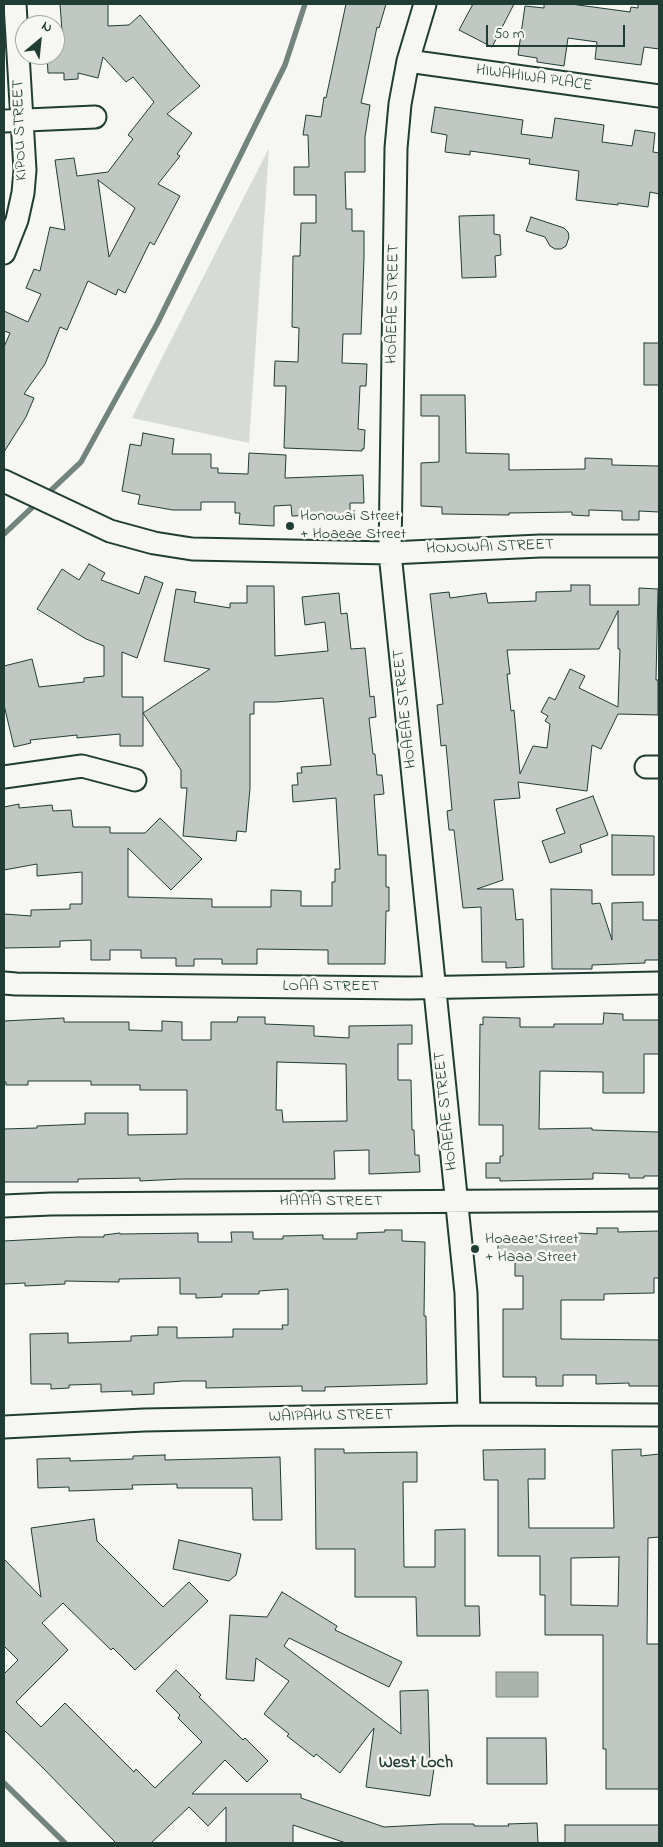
<!DOCTYPE html>
<html>
<head>
<meta charset="utf-8">
<style>
	body { margin:0 }
	#map { position:relative; width:663px; height:1847px; overflow:hidden; background:#f6f6f2; font-family:"Indie Flower",sans-serif }
	canvas { display:block }
	.frame { position:absolute; inset:0; border:5px solid #1f3d34; pointer-events:none }
	.north { position:absolute; left:15px; top:15px; width:50px; height:50px; box-sizing:border-box; background:#f6f6f2; border:1px solid #a0aca6; border-radius:50%; rotate:28deg; font-size:14px; font-weight:700; line-height:20px; text-align:center; color:#1f3d34 }
	.north::after { content:''; display:block; margin:auto; width:18px; height:22px; background:#1f3d34; clip-path:polygon(50% 0,100% 100%,50% 72%,0 100%) }
	.scale { position:absolute; left:486px; top:25px; width:139px; height:22px; box-sizing:border-box; border:2px solid #1f3d34; border-top:0; padding-left:6px; font-size:15px; line-height:18px; white-space:nowrap; color:#1f3d34; -webkit-text-stroke:4px #f6f6f2; paint-order:stroke }
</style>
</head>
<body>
<div id="map">
<canvas width="663" height="1847"></canvas>
<div class="frame"></div>
<div class="north">N</div>
<div class="scale">50 m</div>
</div>
<script>
const ctx = document.querySelector('canvas').getContext('2d');
ctx.lineJoin = 'round';
function fill(path, color) { ctx.fillStyle = color; ctx.fill(path, 'evenodd'); }
const poly = rows => new Path2D(rows.map(r => 'M' + r).join(''));
function stroke(path, color, width, dash) { ctx.strokeStyle = color; ctx.lineWidth = width; ctx.lineCap = dash ? 'butt' : 'round'; ctx.setLineDash(dash || []); ctx.stroke(path); }
function label(font, color, halo, rows, align = 'center') {
  ctx.font = font + ' "Indie Flower",sans-serif'; ctx.lineWidth = 5; ctx.setLineDash([]); ctx.textBaseline = 'middle'; ctx.strokeStyle = halo; ctx.fillStyle = color; for (const [text, x, y, turn = 0] of rows) {
    ctx.save(); ctx.translate(x, y); ctx.rotate((+turn || 0) * Math.PI / 180); ctx.textAlign = isNaN(turn) ? turn : align; if (halo) ctx.strokeText(text, 0, 0); ctx.fillText(text, 0, 0); ctx.restore();
  }
}
const green = poly([
	[269,148,249,443,132,418,168,346]
]);
const water = poly([
	[496,1672,538,1672,538,1697,496,1697,496,1672]
]);
const stream = poly([
	[45,496,81,462,157,324,285,65,305,4],
	[4,534,38,502],
	[4,1783,65,1843]
]);
const building = poly([
	[60,4,108,4,108,26,129,25,140,15,188,73,200,86,167,114,192,133,177,154,180,156,158,184,180,196,154,245,150,242,125,293,118,289,116,295,88,281,67,330,60,327,45,364,24,394,34,398,26,417,4,452,4,347,10,333,4,331,4,311,28,322,41,294,26,288,34,269,40,271,50,227,65,230,55,160,74,158,77,176,108,172,133,139,128,135,154,102,133,77,126,82,103,57,98,78,78,73,78,79,64,80,64,73,48,73,47,55,55,55,55,32,62,31,60,4],
	[98,180,135,208,109,257,98,180],
	[346,4,386,4,379,28,377,27,361,103,370,105,365,137,365,172,345,172,346,209,352,209,352,231,364,231,364,258,361,334,343,334,342,363,367,364,366,386,360,386,358,429,365,430,364,449,362,449,362,451,284,448,286,386,274,386,275,361,298,362,299,328,292,327,293,256,300,256,301,223,316,223,316,195,294,195,294,167,309,167,308,135,303,135,306,115,321,117,324,97,326,98,346,4],
	[473,4,514,4,492,47,459,30,473,4],
	[544,4,571,4,630,12,631,7,638,8,638,4,659,4,659,49,644,47,641,65,595,59,597,42,568,38,564,66,537,62,537,58,518,55,525,6,544,8,544,4],
	[435,107,523,120,521,134,552,138,555,118,604,125,602,142,632,146,635,130,655,133,653,152,659,153,659,194,650,192,648,207,618,203,618,205,576,200,579,171,529,164,530,159,470,151,470,155,445,152,447,135,431,132,435,107],
	[494,215,494,234,500,235,501,255,495,256,496,277,462,278,459,216,494,215],
	[531,217,564,228,568,232,569,237,566,246,561,249,555,249,550,246,545,237,526,231,531,217],
	[644,343,659,343,659,385,644,385,644,343],
	[421,395,465,395,466,453,509,454,509,470,585,469,585,458,612,459,612,465,659,466,659,512,639,511,639,520,622,520,622,511,589,510,589,516,572,515,572,512,509,513,509,515,442,514,442,507,421,506,421,463,439,462,439,416,421,416,421,395],
	[143,433,174,439,172,454,211,454,211,468,218,468,218,473,248,474,249,453,286,455,285,478,363,475,364,503,350,503,350,514,292,516,291,505,274,506,274,526,239,524,240,513,235,513,235,502,201,502,201,510,173,510,138,504,140,495,122,491,130,444,141,446,143,433],
	[89,564,105,573,101,580,139,594,145,576,163,583,137,658,122,652,122,697,143,697,143,746,120,746,120,734,77,738,77,735,30,740,31,743,14,747,4,705,4,666,32,659,39,687,84,682,84,678,104,676,104,646,86,639,37,609,62,569,79,580,89,564],
	[571,585,590,585,590,605,639,605,639,588,658,589,656,680,658,680,658,715,618,714,601,749,592,745,587,791,518,782,520,798,494,800,503,880,477,889,513,889,516,920,523,919,524,967,506,968,506,962,482,962,481,907,463,908,454,830,449,830,447,811,452,810,446,745,441,746,437,705,443,704,430,594,449,592,450,598,486,593,488,603,536,601,536,592,571,591,571,585],
	[618,611,618,649,620,649,618,707,579,688,585,676,570,669,555,700,549,697,541,712,548,716,545,721,550,724,547,748,533,746,520,774,514,710,511,711,507,674,510,674,507,650,599,649,618,611],
	[247,586,274,586,275,656,328,651,325,622,305,625,302,597,339,593,341,614,347,613,351,649,365,648,370,697,374,696,376,717,369,718,373,754,375,754,377,775,382,775,384,794,374,795,378,855,386,855,386,887,389,887,389,911,386,911,385,964,328,964,328,950,257,949,257,964,222,964,222,959,194,959,194,966,176,966,176,958,141,958,141,950,110,950,110,960,91,960,91,940,60,941,60,947,4,948,4,914,31,916,31,910,70,909,70,904,82,904,82,872,37,876,37,864,4,870,4,807,19,804,19,808,52,805,53,811,71,810,73,827,110,827,110,833,145,833,160,818,202,859,171,890,128,848,128,897,212,899,212,907,271,907,271,890,301,891,301,906,332,906,332,882,335,882,335,869,340,869,336,798,293,802,292,785,298,785,297,773,302,773,301,767,331,765,323,698,276,702,254,702,254,714,250,714,250,788,246,832,237,831,236,841,183,836,187,788,181,788,181,770,143,713,210,669,164,661,176,589,196,592,194,602,230,608,230,603,247,603,247,586],
	[593,796,608,835,580,845,582,852,550,863,542,841,565,833,556,809,593,796],
	[612,835,654,836,654,875,612,875,612,835],
	[551,889,592,890,592,904,600,903,612,940,612,903,643,902,643,920,659,920,659,960,645,960,645,963,592,965,592,969,552,969,551,889],
	[604,1013,623,1014,623,1020,659,1020,659,1054,644,1054,644,1093,603,1093,603,1072,540,1071,539,1129,592,1128,592,1130,659,1132,659,1176,644,1176,644,1178,629,1178,629,1174,593,1173,593,1179,500,1181,500,1178,486,1178,486,1163,500,1163,500,1156,503,1156,503,1125,479,1125,480,1024,483,1025,483,1017,520,1018,520,1027,554,1027,554,1024,603,1024,604,1013],
	[238,1017,265,1017,265,1024,314,1026,314,1036,349,1038,349,1026,412,1025,412,1044,398,1044,398,1080,411,1080,412,1130,414,1130,415,1155,419,1155,420,1172,369,1174,369,1150,334,1151,335,1179,180,1179,140,1181,140,1178,78,1179,78,1182,4,1182,4,1129,37,1128,37,1126,85,1124,85,1113,128,1113,128,1135,187,1134,187,1090,140,1090,140,1085,91,1085,91,1081,28,1081,28,1085,6,1085,6,1082,4,1082,4,1021,64,1018,64,1022,129,1022,129,1030,162,1031,162,1021,182,1022,182,1040,211,1040,211,1022,237,1022,238,1017],
	[277,1062,346,1064,347,1121,283,1122,282,1110,276,1110,277,1062],
	[597,1228,618,1228,618,1232,659,1231,659,1278,654,1278,654,1293,604,1294,604,1300,561,1300,561,1339,659,1340,659,1386,629,1386,629,1383,596,1384,596,1375,563,1375,563,1386,536,1386,536,1377,503,1377,503,1309,523,1309,523,1276,515,1276,515,1257,498,1257,498,1236,577,1236,577,1233,597,1234,597,1228],
	[385,1230,402,1230,402,1241,425,1242,424,1316,426,1316,427,1384,325,1387,325,1391,302,1391,302,1386,206,1388,206,1381,183,1381,154,1383,154,1394,132,1395,132,1391,101,1392,101,1384,69,1385,69,1388,51,1389,51,1384,31,1384,30,1334,68,1333,68,1343,131,1341,131,1336,158,1335,158,1327,177,1327,177,1338,233,1337,233,1329,283,1329,282,1325,288,1325,288,1289,259,1291,259,1294,222,1294,222,1297,196,1298,196,1294,180,1294,180,1278,119,1279,119,1282,65,1281,65,1284,25,1286,25,1283,4,1284,4,1241,78,1237,104,1237,104,1235,120,1233,120,1234,198,1233,198,1242,232,1242,231,1232,253,1232,253,1239,283,1239,283,1236,323,1235,323,1239,357,1239,357,1233,385,1232,385,1230],
	[315,1449,344,1449,344,1453,417,1452,417,1482,403,1482,404,1567,435,1567,435,1530,465,1529,465,1606,479,1606,480,1636,417,1636,416,1597,355,1597,355,1549,316,1549,315,1449],
	[545,1449,545,1479,528,1479,529,1528,614,1528,612,1450,641,1449,641,1456,659,1454,659,1537,648,1538,647,1644,659,1644,659,1789,606,1789,606,1749,603,1749,603,1635,545,1635,545,1595,540,1595,540,1556,498,1556,498,1480,484,1480,483,1450,545,1449],
	[619,1557,618,1606,571,1605,571,1558,619,1557],
	[165,1455,165,1460,280,1457,282,1520,253,1520,252,1488,177,1488,177,1484,132,1485,133,1489,69,1491,69,1487,38,1488,37,1459,70,1458,70,1461,133,1459,133,1456,165,1455],
	[94,1519,97,1541,163,1607,189,1582,208,1601,135,1670,113,1648,111,1650,63,1603,42,1623,68,1650,16,1702,41,1727,65,1703,134,1772,136,1769,155,1788,202,1742,178,1718,180,1715,156,1691,176,1670,201,1695,199,1697,243,1740,245,1738,268,1761,247,1782,225,1760,192,1794,301,1794,301,1798,384,1827,441,1824,474,1824,474,1826,509,1826,508,1824,537,1823,538,1843,346,1843,293,1825,293,1843,226,1843,226,1807,208,1826,189,1807,151,1843,116,1843,43,1768,4,1730,4,1674,18,1660,4,1646,4,1559,41,1597,31,1528,94,1519],
	[179,1540,241,1554,236,1575,229,1581,173,1569,179,1540],
	[282,1592,337,1626,335,1630,402,1662,389,1687,289,1638,284,1646,401,1734,400,1691,428,1690,430,1768,434,1768,430,1796,366,1787,374,1728,340,1773,316,1754,314,1757,287,1736,289,1734,264,1714,289,1681,256,1658,254,1681,226,1679,230,1615,267,1617,282,1592],
	[487,1738,546,1738,547,1784,487,1784,487,1738],
	[565,1825,659,1825,659,1843,565,1843,565,1825]
]);
const minor = poly([
	[425,4,408,61,400,104,396,148,390,553,466,1293,469,1414],
	[408,61,659,96],
	[4,121,95,117],
	[4,253,17,220,23,193,25,170,15,4],
	[4,481,110,531,154,543,192,549,390,553,540,546,659,546],
	[646,767,659,767],
	[4,777,82,766,135,780],
	[4,983,16,984,409,988,659,983],
	[4,1206,51,1204,659,1200],
	[4,1427,144,1420,469,1414,659,1415]
]);
const markers = [
	[290,526,5,"#1f3d34"],
	[475,1249,5,"#1f3d34"]
];
const streetNames = [
	["HIWAHIWA PLACE",534,79,8],
	["KIPOU STREET",21,130,-92],
	["HOAEAE STREET",394,304,-89],
	["HONOWAI STREET",490,548,-2],
	["HOAEAE STREET",406,709,-96],
	["LOAA STREET",331,987],
	["HOAEAE STREET",447,1111,-96],
	["HA'A'A STREET",331,1202],
	["WAIPAHU STREET",331,1417,-1]
];
const poiNames = [
	["Honowai Street",300,517],
	["+ Hoaeae Street",300,535],
	["Hoaeae Street",485,1240],
	["+ Haaa Street",485,1258]
];
const neighbourhoodNames = [
	["West Loch",416,1764]
];
fill(green, '#d6dbd6');
fill(water, '#aab3ae');
stroke(water, '#72847d', 1);
stroke(stream, '#72847d', 5.5);
fill(building, '#c1c8c3');
stroke(building, '#1f3d34', 1);
stroke(minor, '#1f3d34', 25);
stroke(minor, '#f6f6f2', 21);
for (const [x, y, r, color] of markers) { const dot = new Path2D(); dot.arc(x, y, r, 0, 2 * Math.PI); ctx.fillStyle = color; ctx.fill(dot); stroke(dot, '#f6f6f2', 2); }
label('16px', '#1f3d34', '#f6f6f2', streetNames);
label('16px', '#1f3d34', '#f6f6f2', poiNames, 'left');
label('bold 18px', '#1f3d34', '#f6f6f2', neighbourhoodNames);
</script>
</body>
</html>
